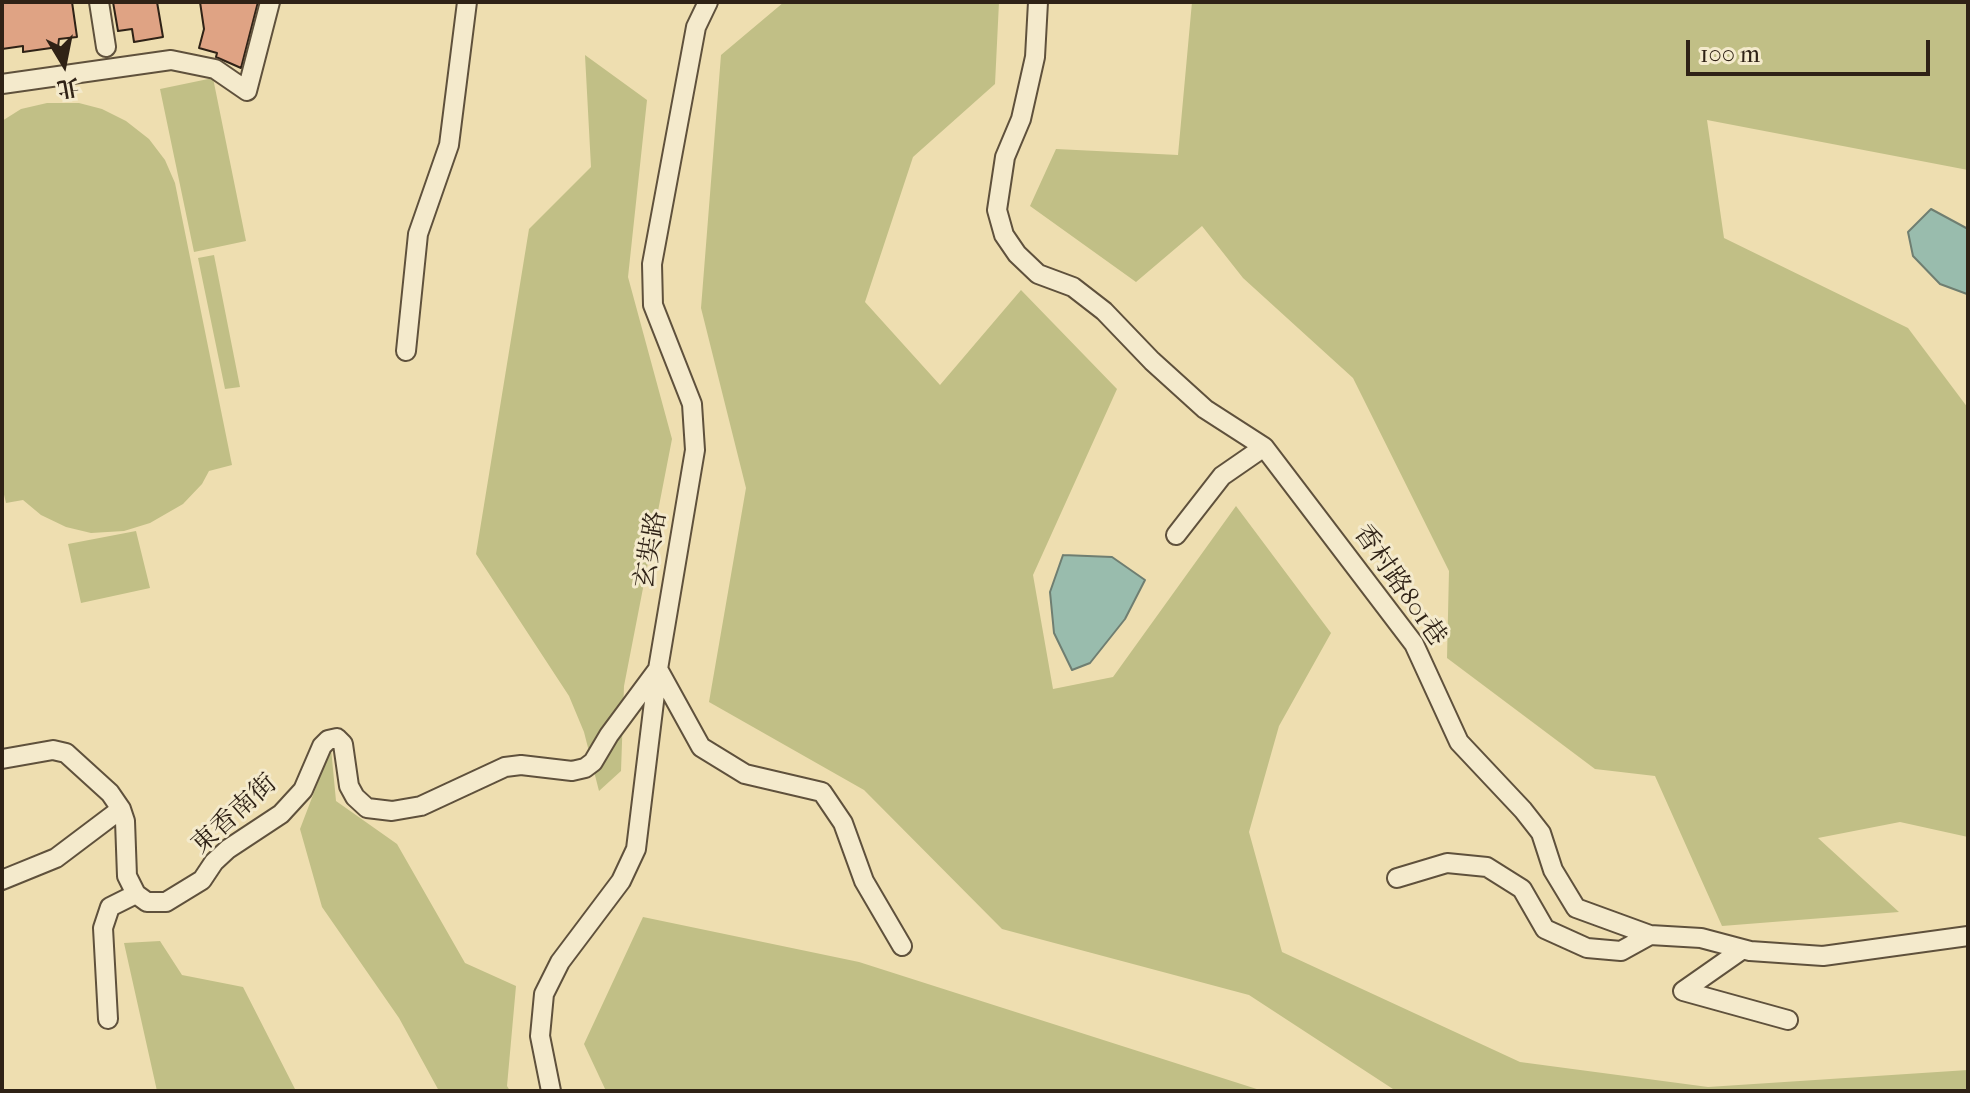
<!DOCTYPE html>
<html>
<head>
<meta charset="utf-8">
<style>
	body { margin:0 }
	#map { position:relative; width:1970px; height:1093px; overflow:hidden; background:#eedeb0; font-family:"IM FELL French Canon","Noto Serif TC",serif }
	canvas { display:block }
	.frame { position:absolute; inset:0; border:4px solid #2f2216; pointer-events:none }
	.north { position:absolute; left:24px; top:24px; width:80px; height:80px; -webkit-text-stroke:6px #f4eacc; paint-order:stroke; rotate:170deg; font-size:22px; font-weight:700; line-height:32px; text-align:center; color:#2f2216 }
	.north::after { content:''; display:block; margin:auto; width:28px; height:36px; background:#2f2216; clip-path:polygon(50% 0,100% 100%,50% 72%,0 100%) }
	.scale { position:absolute; left:1686px; top:40px; width:244px; height:36px; box-sizing:border-box; border:4px solid #2f2216; border-top:0; padding-left:10px; font-size:24px; line-height:28px; white-space:nowrap; color:#2f2216; -webkit-text-stroke:6px #f4eacc; paint-order:stroke }
</style>
</head>
<body>
<div id="map">
<canvas width="1970" height="1093"></canvas>
<div class="frame"></div>
<div class="north">北</div>
<div class="scale">100 m</div>
</div>
<script>
const ctx = document.querySelector('canvas').getContext('2d');
ctx.lineJoin = 'round';
function fill(path, color) { ctx.fillStyle = color; ctx.fill(path, 'evenodd'); }
const poly = rows => new Path2D(rows.map(r => 'M' + r).join(''));
function stroke(path, color, width, dash) { ctx.strokeStyle = color; ctx.lineWidth = width; ctx.lineCap = dash ? 'butt' : 'round'; ctx.setLineDash(dash || []); ctx.stroke(path); }
function label(font, color, halo, rows, align = 'center') {
  ctx.font = font + ' "IM FELL French Canon","Noto Serif TC",serif'; ctx.lineWidth = 6; ctx.setLineDash([]); ctx.textBaseline = 'middle'; ctx.strokeStyle = halo; ctx.fillStyle = color; for (const [text, x, y, turn = 0] of rows) {
    ctx.save(); ctx.translate(x, y); ctx.rotate((+turn || 0) * Math.PI / 180); ctx.textAlign = isNaN(turn) ? turn : align; if (halo) ctx.strokeText(text, 0, 0); ctx.fillText(text, 0, 0); ctx.restore();
  }
}
const green = poly([
	[784,2,999,2,995,84,913,157,865,302,940,385,1021,290,1117,389,1033,575,1053,689,1113,677,1236,506,1331,633,1279,726,1249,832,1282,952,1520,1062,1708,1087,1968,1070,1968,1091,1396,1091,1249,995,1002,929,864,790,709,702,746,488,701,308,721,55],
	[1192,2,1968,2,1968,170,1707,120,1724,238,1908,328,1968,408,1968,837,1900,822,1818,838,1899,912,1722,926,1655,776,1595,769,1447,658,1449,571,1353,378,1243,278,1202,226,1136,282,1030,206,1056,149,1178,155],
	[585,55,647,100,628,277,672,439,624,686,621,771,599,791,584,732,569,696,476,554,529,229,591,167],
	[213,78,246,241,194,252,160,89],
	[47,103,79,103,102,109,126,121,149,139,165,160,175,183,232,465,209,471,202,484,183,504,150,523,124,531,91,533,66,527,41,515,23,500,6,503,2,486,2,121,21,109],
	[214,255,240,387,225,389,198,258],
	[136,531,150,588,81,603,68,544],
	[331,748,336,801,397,844,465,963,516,986,507,1086,510,1091,439,1091,399,1018,322,907,300,829],
	[643,917,859,962,1263,1091,606,1091,584,1044],
	[160,941,182,975,243,987,296,1091,157,1091,124,943]
]);
const water = poly([
	[1931,209,1968,229,1967,294,1940,284,1913,256,1908,232,1931,209],
	[1063,555,1112,557,1145,580,1125,619,1090,663,1072,670,1054,633,1050,592,1063,555]
]);
const building = poly([
	[2,2,72,2,77,37,59,39,58,47,23,52,23,46,2,49,2,2],
	[113,2,157,2,163,37,134,42,132,29,118,31,113,2],
	[200,2,258,2,241,68,216,57,217,53,199,48,204,29,200,2]
]);
const minor = poly([
	[99,2,106,47],
	[1038,2,1035,57,1021,119,1005,157,997,210,1004,235,1017,254,1038,274,1073,287,1104,311,1152,361,1205,409,1264,447,1414,644,1459,742,1523,810,1541,833,1553,870,1576,908,1650,935,1701,938,1750,951,1823,956,1968,936],
	[2,84,171,60,215,69,247,91,270,2],
	[406,351,418,234,449,145,467,2],
	[1176,535,1222,476,1264,447],
	[2,759,53,750,66,753,110,793,121,809,125,821,127,876,136,894,147,902,166,902,202,880,214,862,228,849,281,814,303,790,322,746,328,740,337,738,343,744,349,786,355,797,367,808,392,811,421,806,505,767,521,765,572,771,585,768,593,762,609,735,658,669,701,747,745,774,822,792,843,823,864,881,902,946],
	[1397,878,1447,863,1487,867,1522,889,1545,929,1587,948,1621,951,1650,935],
	[2,880,56,858,121,809],
	[1743,949,1683,991,1788,1020],
	[108,1019,103,928,110,907,136,894],
	[551,1091,540,1036,544,994,560,962,621,881,636,849,658,669,695,450,692,404,653,305,652,264,696,27,708,2]
]);
const streetNames = [
	["玄奘路",652,550,-80],
	["香村路801巷",1399,586,55],
	["東香南街",235,815,-42]
];
fill(green, '#c1bf86');
fill(water, '#99bcad');
stroke(water, '#6f7e71', 2);
fill(building, '#dfa384');
stroke(building, '#2f2216', 2);
stroke(minor, '#5f513c', 22);
stroke(minor, '#f4eacc', 18);
label('26px', '#2f2216', '#f4eacc', streetNames);
</script>
</body>
</html>
